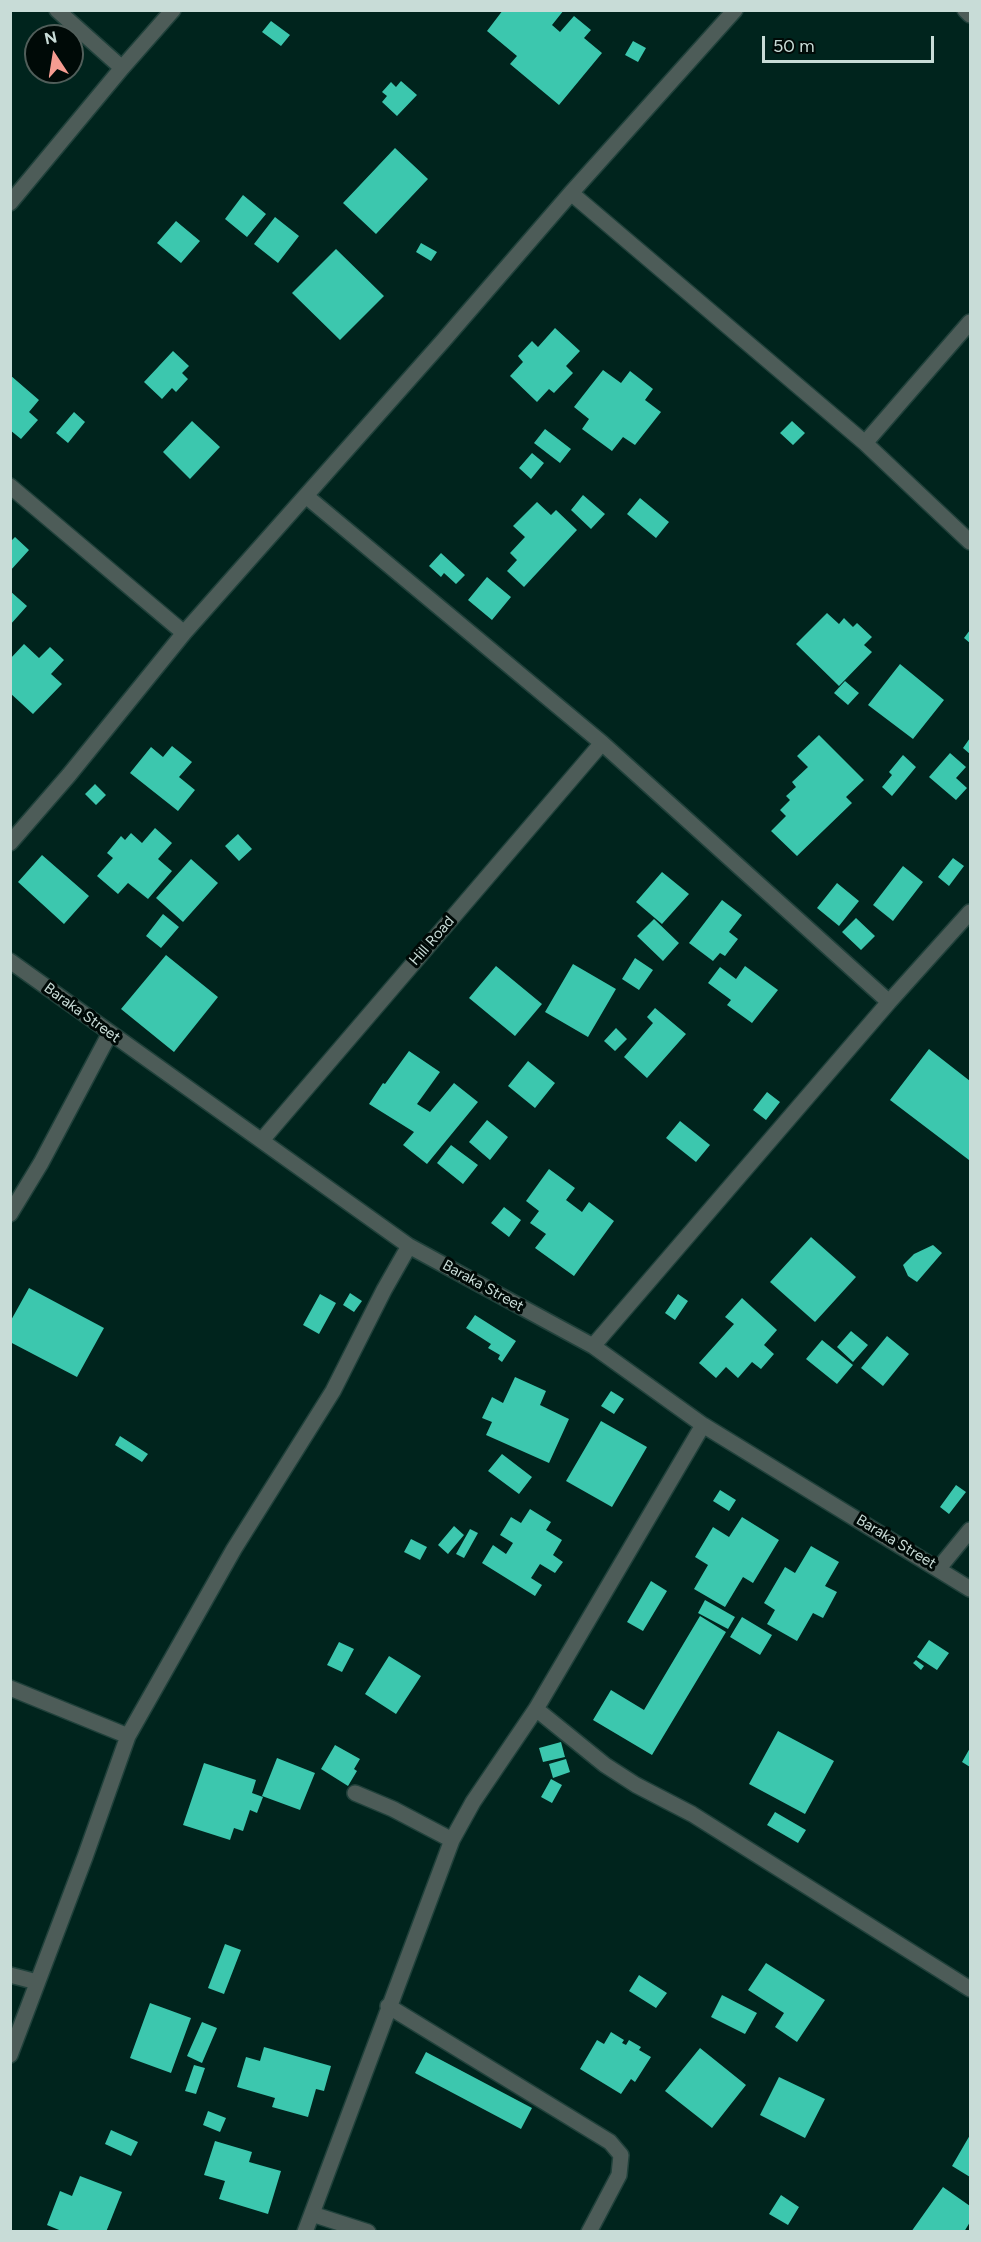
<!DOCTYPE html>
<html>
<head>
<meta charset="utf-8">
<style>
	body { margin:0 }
	#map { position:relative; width:981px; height:2242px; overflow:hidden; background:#00241d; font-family:Figtree,sans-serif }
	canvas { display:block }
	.frame { position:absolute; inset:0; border:12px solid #c8dcd7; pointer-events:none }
	.north { position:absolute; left:24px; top:24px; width:60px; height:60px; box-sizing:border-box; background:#000a07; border:2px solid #505e5a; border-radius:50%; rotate:348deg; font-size:16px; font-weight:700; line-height:24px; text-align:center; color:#c8dcd7 }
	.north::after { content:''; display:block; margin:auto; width:21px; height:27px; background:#f59c91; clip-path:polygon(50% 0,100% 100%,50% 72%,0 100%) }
	.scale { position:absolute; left:762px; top:36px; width:172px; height:27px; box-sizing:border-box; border:3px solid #c8dcd7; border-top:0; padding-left:8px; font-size:18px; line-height:21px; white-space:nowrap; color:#c8dcd7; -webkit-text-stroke:4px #000a07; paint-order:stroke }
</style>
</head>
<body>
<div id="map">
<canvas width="981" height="2242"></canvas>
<div class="frame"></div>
<div class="north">N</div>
<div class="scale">50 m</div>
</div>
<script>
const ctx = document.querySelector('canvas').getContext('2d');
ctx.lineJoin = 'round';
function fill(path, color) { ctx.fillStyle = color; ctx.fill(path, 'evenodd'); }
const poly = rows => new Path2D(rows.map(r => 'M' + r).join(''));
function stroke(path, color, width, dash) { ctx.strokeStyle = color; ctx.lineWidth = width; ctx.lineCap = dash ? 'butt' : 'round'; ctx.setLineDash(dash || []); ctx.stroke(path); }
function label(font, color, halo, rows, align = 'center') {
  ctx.font = font + ' Figtree,sans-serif'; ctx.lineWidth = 6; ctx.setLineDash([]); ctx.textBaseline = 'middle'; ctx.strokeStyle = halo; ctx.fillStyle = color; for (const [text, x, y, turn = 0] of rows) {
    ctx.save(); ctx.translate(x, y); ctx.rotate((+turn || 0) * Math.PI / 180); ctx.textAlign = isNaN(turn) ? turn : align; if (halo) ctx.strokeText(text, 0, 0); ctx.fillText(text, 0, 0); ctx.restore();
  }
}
const building = poly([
	[503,10,564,10,552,25,560,32,574,16,591,30,584,38,602,53,559,105,510,64,517,56,487,31],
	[271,21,290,35,281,46,262,32],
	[633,41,646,48,638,62,625,55],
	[401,81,417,95,397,116,382,102,387,96,382,92,391,82,396,87],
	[395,148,428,179,376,234,343,203],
	[243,195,266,214,247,237,225,219],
	[275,217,299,236,278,263,254,244],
	[176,221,200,241,181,263,157,243],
	[421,243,437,252,431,261,416,252],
	[336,249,384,296,340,340,292,293],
	[555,328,580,351,566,366,573,373,554,393,549,389,537,402,510,376,523,362,518,356,532,341,538,347],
	[173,351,189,366,182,373,188,379,176,392,172,388,162,399,144,382],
	[603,370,621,383,630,371,653,389,645,400,661,412,635,445,623,437,612,451,582,429,589,419,574,407],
	[10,375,39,400,29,412,38,420,21,439,10,430],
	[74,412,85,422,68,443,56,433],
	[192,421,220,447,190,479,163,452],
	[792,421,805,433,793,445,780,433],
	[545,429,571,449,560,463,534,443],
	[532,453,544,463,531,479,519,468],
	[583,495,605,514,591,529,571,510],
	[640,498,669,522,656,538,627,514],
	[537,502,551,515,556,510,577,530,524,587,507,571,517,560,510,553,525,537,513,526],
	[15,537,29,550,10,571,10,542],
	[441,553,465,575,456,584,444,573,441,577,429,566],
	[487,577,511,597,492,620,468,600],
	[10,591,27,606,10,625],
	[827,613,839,624,844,618,853,627,857,623,872,637,864,645,872,652,839,686,796,644],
	[970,630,970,643,964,638],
	[24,644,39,658,50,647,64,660,51,674,62,684,33,714,10,693,10,659],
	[900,664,944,700,913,739,868,705],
	[845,681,859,693,848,705,834,693],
	[819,735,864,780,846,797,852,803,797,856,771,831,786,816,780,810,790,800,786,796,796,787,792,782,808,767,797,756],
	[970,738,970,754,963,748],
	[172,746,192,762,179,777,195,790,178,811,130,773,151,747,163,757],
	[950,753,966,767,956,778,967,788,956,800,929,777],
	[903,755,916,767,892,796,882,787,892,775,889,772],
	[95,784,106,795,96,805,85,794],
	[155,828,172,843,158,859,172,871,148,899,128,883,118,894,97,876,113,858,107,853,121,836,125,840,131,833,142,843],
	[238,834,252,849,239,861,225,846],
	[42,855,89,896,64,924,18,882],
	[953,858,964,866,949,886,938,877],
	[191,859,218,883,183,922,156,898],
	[903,866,923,882,893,921,873,905],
	[662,872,689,894,662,924,636,902],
	[837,883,859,901,839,926,817,908],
	[722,900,742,915,729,932,738,939,725,956,720,953,713,961,689,943],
	[163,914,179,927,161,948,146,936],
	[856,918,875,936,861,950,842,932],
	[654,919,679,943,663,961,637,936],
	[166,955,218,997,174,1052,121,1009],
	[635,958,653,970,639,990,622,979],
	[573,964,616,989,588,1037,545,1012],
	[496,966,542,1004,515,1036,469,998],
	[745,966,778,990,752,1023,727,1005,731,1000,708,983,720,967,736,979],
	[655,1008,686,1034,647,1078,624,1057,653,1023,647,1017],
	[616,1028,627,1039,615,1051,604,1041],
	[929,1049,970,1081,970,1158,969,1160,890,1100],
	[409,1051,440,1072,417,1104,430,1112,454,1083,478,1102,427,1164,403,1145,414,1132,369,1104,383,1083,385,1084],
	[528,1061,555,1083,535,1108,508,1086],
	[767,1092,780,1102,766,1120,753,1110],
	[487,1120,508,1137,490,1160,469,1142],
	[680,1121,710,1145,696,1162,666,1138],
	[451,1145,478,1165,463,1184,437,1163],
	[549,1169,575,1188,566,1200,582,1212,589,1202,614,1221,574,1276,535,1248,546,1234,530,1223,539,1211,526,1201],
	[504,1207,521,1220,509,1237,491,1223],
	[811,1237,856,1277,815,1322,770,1282],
	[933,1245,942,1253,917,1282,908,1276,903,1265,914,1254],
	[29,1288,104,1328,77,1377,10,1342,10,1322],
	[350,1293,362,1301,354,1312,343,1305],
	[320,1294,336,1303,319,1334,303,1325],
	[678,1294,688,1301,675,1320,665,1313],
	[742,1298,777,1330,764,1345,774,1354,761,1369,752,1362,738,1378,726,1367,716,1378,699,1363,734,1324,725,1317],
	[475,1315,516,1341,502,1362,498,1359,500,1355,488,1348,491,1344,466,1328],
	[851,1331,868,1345,853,1362,837,1347],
	[887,1336,909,1354,883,1386,861,1368],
	[822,1340,853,1365,837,1384,806,1359],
	[515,1377,546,1391,540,1405,569,1419,549,1463,486,1435,492,1422,482,1418,492,1397,503,1403],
	[611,1391,624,1399,614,1414,601,1406],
	[601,1421,647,1447,612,1507,566,1481],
	[120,1436,148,1454,142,1462,115,1445],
	[502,1454,532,1477,519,1494,488,1471],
	[956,1485,966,1492,949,1514,940,1507],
	[720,1490,736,1500,729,1511,713,1501],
	[530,1509,551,1522,546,1530,562,1540,553,1555,563,1562,555,1573,540,1564,531,1578,542,1585,535,1596,482,1563,493,1545,506,1554,513,1543,500,1535,511,1517,521,1523],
	[742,1517,779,1540,753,1583,743,1577,725,1607,694,1589,708,1565,695,1557,713,1527,729,1537],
	[454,1526,464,1535,448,1554,438,1545],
	[470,1529,478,1533,464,1558,456,1554],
	[411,1539,427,1547,420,1560,404,1552],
	[811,1546,839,1562,825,1586,837,1592,823,1618,813,1613,797,1641,767,1624,775,1610,764,1603,785,1567,795,1573],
	[651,1581,667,1591,643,1631,627,1622],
	[705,1600,735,1617,728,1629,698,1613],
	[700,1616,726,1632,652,1755,593,1720,611,1690,644,1710],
	[742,1617,772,1635,760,1655,730,1637],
	[929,1640,949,1653,937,1670,917,1657],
	[339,1642,354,1649,342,1672,327,1665],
	[389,1656,421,1676,396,1714,365,1694],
	[916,1660,924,1666,921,1670,913,1663],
	[778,1731,834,1761,805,1814,749,1784],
	[561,1742,565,1757,543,1762,539,1748],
	[335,1745,360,1759,354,1769,357,1771,348,1786,321,1769],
	[970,1748,970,1767,962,1762],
	[277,1758,315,1773,300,1810,262,1796],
	[566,1759,570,1772,553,1778,549,1764],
	[204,1763,256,1780,252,1793,263,1797,257,1813,250,1810,243,1831,234,1828,230,1840,183,1825],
	[551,1779,562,1785,552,1803,541,1797],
	[775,1812,806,1830,798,1843,767,1825],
	[225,1944,241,1950,224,1994,208,1988],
	[766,1963,825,2000,797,2042,775,2027,784,2013,748,1990],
	[639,1975,667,1993,656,2008,629,1991],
	[722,1995,757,2013,745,2034,711,2017],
	[150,2003,191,2018,171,2073,130,2058],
	[202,2022,217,2028,202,2063,187,2056],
	[611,2032,624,2040,622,2043,626,2045,629,2040,641,2047,639,2050,651,2057,635,2082,631,2079,621,2094,580,2069,597,2040,604,2044],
	[264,2047,331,2066,324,2091,316,2089,308,2117,272,2107,275,2098,237,2087,246,2057,260,2061],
	[700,2048,746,2085,712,2128,665,2091],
	[426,2052,532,2108,521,2129,415,2073],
	[194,2065,205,2068,196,2094,185,2091],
	[779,2077,825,2099,805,2138,760,2115],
	[208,2111,226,2118,220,2132,203,2125],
	[111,2130,138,2142,131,2156,105,2144],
	[970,2135,970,2177,952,2166],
	[215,2141,252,2152,249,2162,281,2171,268,2214,219,2199,225,2181,204,2175],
	[80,2176,122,2192,106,2232,64,2232,47,2225,60,2191,72,2196],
	[943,2187,970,2206,970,2222,964,2232,911,2232],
	[781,2195,799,2207,788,2225,769,2214]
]);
const minor = poly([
	[57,10,122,68],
	[965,10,970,15],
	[571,193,865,443,970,542],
	[10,203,122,68,173,10],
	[865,443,970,322],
	[10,486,184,633],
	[306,496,602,743,889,1002],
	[10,843,69,775,184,633,443,341,571,193,735,10],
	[10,961,409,1246,593,1346,703,1425,970,1589],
	[262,1140,602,743],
	[10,1214,41,1163,110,1033],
	[593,1346,889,1002,970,912],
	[939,1568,970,1530],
	[10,1688,128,1736],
	[536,1709,605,1765,636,1785,692,1814,970,1989],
	[355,1793,393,1809,452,1840],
	[10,1975,37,1982],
	[388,2006,610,2142,621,2155,619,2175,589,2232],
	[10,2055,85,1857,128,1736,234,1549,333,1391,384,1290,409,1246],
	[312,2214,368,2232],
	[305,2232,452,1840,473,1802,536,1709,703,1425]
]);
const streetNames = [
	["Hill Road",432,941,-49],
	["Baraka Street",82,1013,36],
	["Baraka Street",483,1286,29],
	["Baraka Street",896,1542,31]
];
fill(building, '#3cc7ae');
stroke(minor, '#20413b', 18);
stroke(minor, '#4d5c58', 15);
label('15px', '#c8dcd7', '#000a07', streetNames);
</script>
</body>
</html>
